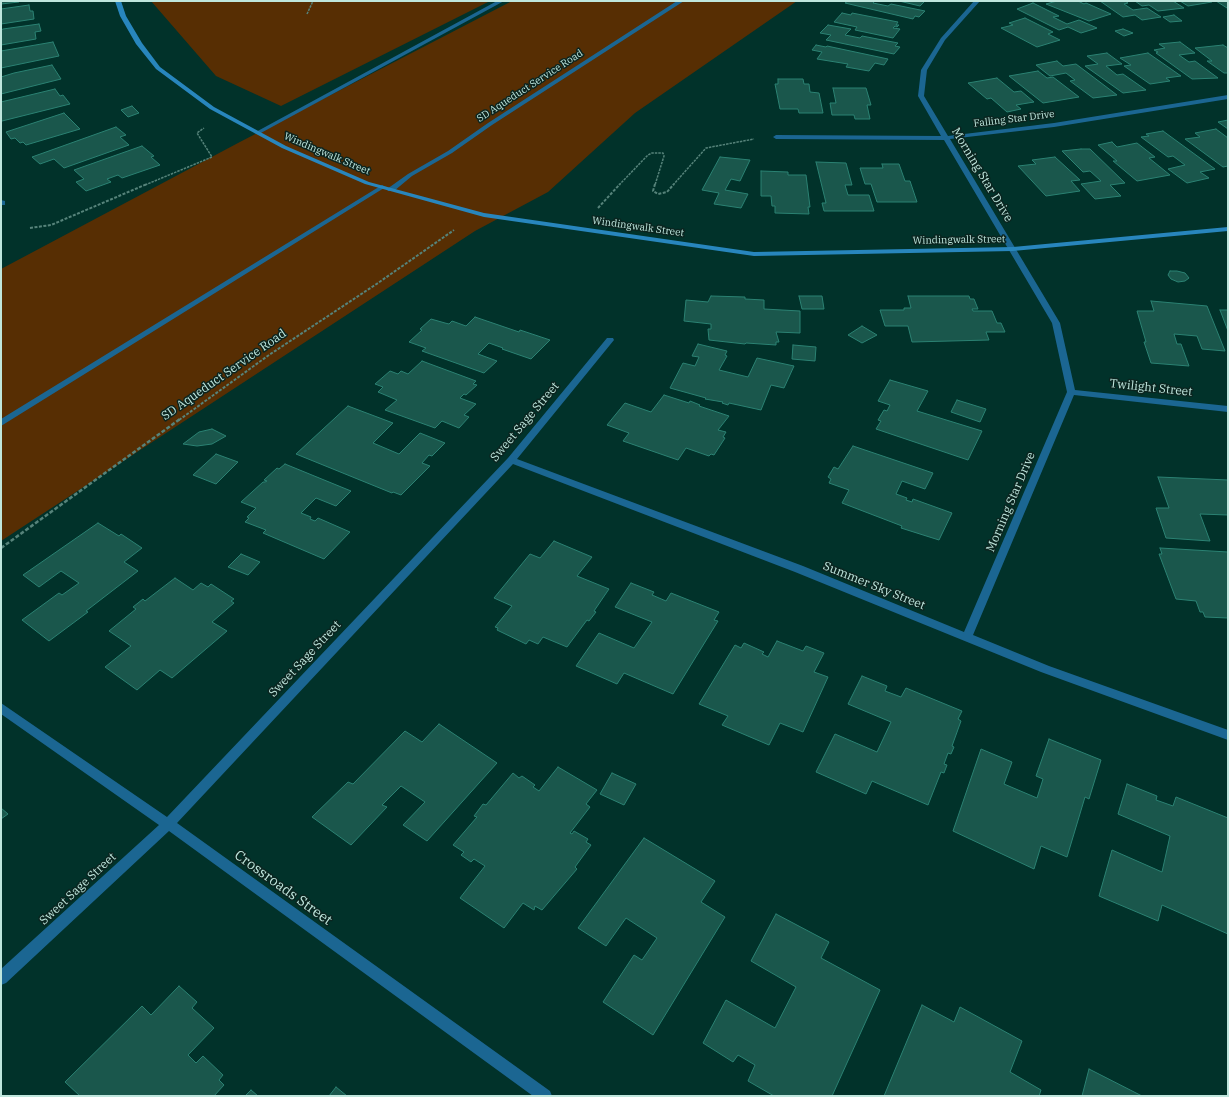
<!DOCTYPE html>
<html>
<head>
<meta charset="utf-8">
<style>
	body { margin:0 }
	#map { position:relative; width:1229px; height:1097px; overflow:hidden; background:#01322a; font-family:"IBM Plex Serif",serif }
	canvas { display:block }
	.frame { position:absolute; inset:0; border:2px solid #bfe6dd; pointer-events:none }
</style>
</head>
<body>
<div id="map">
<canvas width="1229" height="1097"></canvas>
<div class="frame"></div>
</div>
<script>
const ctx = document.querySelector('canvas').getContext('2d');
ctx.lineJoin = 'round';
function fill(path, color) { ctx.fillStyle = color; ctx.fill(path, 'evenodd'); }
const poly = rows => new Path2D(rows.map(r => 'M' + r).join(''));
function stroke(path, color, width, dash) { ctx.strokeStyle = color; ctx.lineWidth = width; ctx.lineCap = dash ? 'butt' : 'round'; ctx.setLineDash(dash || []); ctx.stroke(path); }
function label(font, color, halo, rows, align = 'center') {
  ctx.font = font + ' "IBM Plex Serif",serif'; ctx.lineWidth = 3; ctx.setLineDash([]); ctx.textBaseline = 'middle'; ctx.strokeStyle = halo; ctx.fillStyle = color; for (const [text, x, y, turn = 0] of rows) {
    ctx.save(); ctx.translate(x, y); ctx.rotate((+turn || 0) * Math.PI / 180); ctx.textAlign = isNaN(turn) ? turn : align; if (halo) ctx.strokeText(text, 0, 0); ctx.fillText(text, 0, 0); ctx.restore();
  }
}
const green = poly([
	[151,1,490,1,281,106,216,76],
	[512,1,797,1,635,113,548,192,475,231,1,541,1,269,238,143]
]);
const building = poly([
	[1,1,19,1,19,2,1,4,1,1],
	[848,1,875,1,873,3,888,6,891,4,925,11,919,17,915,16,913,19,845,3,848,1],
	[899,1,925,1,920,6,899,1],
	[1057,1,1078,1,1084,4,1086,3,1111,14,1089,21,1046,4,1057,1],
	[1100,1,1125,1,1128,3,1124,4,1133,10,1147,8,1161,17,1142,20,1135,15,1123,17,1100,1],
	[1135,1,1173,1,1184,8,1158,11,1149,5,1142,6,1135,1],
	[1180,1,1211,1,1212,2,1188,6,1180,1],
	[1216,1,1228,1,1228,8,1227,8,1216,1],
	[1033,3,1059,16,1053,17,1067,24,1079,20,1097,28,1081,33,1068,27,1059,30,1017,9,1033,3],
	[29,5,30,11,33,11,34,19,1,24,1,9,29,5],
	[842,13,851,15,852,13,898,22,896,25,899,25,897,27,895,26,893,28,900,29,893,38,855,30,857,27,834,22,842,13],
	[1174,15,1182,21,1170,22,1163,17,1174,15],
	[1025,18,1053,32,1048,34,1060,40,1037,47,1001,28,1013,25,1009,23,1025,18],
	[39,24,41,31,35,32,36,39,1,45,1,30,3,29,39,24],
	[828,25,851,29,845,35,860,38,862,36,898,43,895,46,900,47,894,54,826,40,831,35,820,33,828,25],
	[1123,29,1133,33,1124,36,1115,31,1123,29],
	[53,42,59,56,1,68,1,51,53,42],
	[1180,42,1195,53,1179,55,1189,62,1195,61,1218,78,1192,79,1156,53,1158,52,1154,50,1165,48,1159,44,1180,42],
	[816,45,826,47,827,46,888,59,884,65,875,63,869,71,846,67,848,64,817,59,822,52,812,50,816,45],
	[1223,45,1228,48,1228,73,1224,73,1207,61,1212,61,1195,48,1223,45],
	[1107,53,1122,64,1106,66,1117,75,1123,74,1146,90,1123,93,1085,66,1098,64,1087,56,1107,53],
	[1148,53,1181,76,1166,78,1170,81,1150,84,1124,66,1131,65,1120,58,1148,53],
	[1057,61,1063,66,1076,64,1117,95,1093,98,1070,81,1075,80,1066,73,1050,76,1036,65,1057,61],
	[52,65,61,79,1,94,1,77,14,73,52,65],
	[1038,71,1047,78,1053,77,1079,97,1043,103,1009,76,1038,71],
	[997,78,1014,92,1021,91,1034,102,1016,105,1021,109,1007,112,991,98,987,99,968,83,997,78],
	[778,79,803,79,804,84,809,84,810,92,819,93,823,113,799,113,798,109,780,109,775,84,778,84,778,79],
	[833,88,866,88,871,105,867,105,870,119,855,119,854,115,832,115,830,103,836,103,833,88],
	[55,89,60,96,63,95,70,104,2,121,1,120,1,102,55,89],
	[132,106,139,113,128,117,121,110,132,106],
	[64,113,80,129,26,145,23,142,20,143,15,138,11,139,6,132,64,113],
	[1228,120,1228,129,1218,122,1228,120],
	[116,127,126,135,120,137,129,145,64,168,54,159,40,164,32,157,116,127],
	[1216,129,1228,138,1228,166,1223,167,1185,139,1200,137,1195,133,1216,129],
	[1163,131,1215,169,1200,172,1209,178,1187,183,1168,169,1185,165,1173,156,1168,157,1141,137,1149,136,1146,134,1163,131],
	[1112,142,1117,147,1137,143,1155,157,1149,158,1170,175,1137,181,1113,161,1117,161,1098,145,1112,142],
	[142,146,154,156,151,157,160,165,122,178,118,175,107,179,111,182,86,191,76,182,84,179,74,170,142,146],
	[1081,149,1090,149,1125,183,1110,185,1121,196,1095,199,1081,184,1101,181,1090,171,1083,172,1062,151,1081,149],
	[720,157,750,160,740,181,731,179,725,190,748,194,741,208,714,204,719,193,702,190,720,157],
	[1055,157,1080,180,1071,181,1080,191,1046,196,1018,166,1036,164,1032,160,1055,157],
	[816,162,846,163,852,185,845,185,848,195,869,195,874,211,824,211,822,203,826,203,816,162],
	[882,164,899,164,905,181,910,181,917,202,877,202,871,184,865,184,860,168,883,168,882,164],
	[761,171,788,172,788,175,806,175,810,207,808,207,809,214,775,213,775,206,772,206,771,196,761,196,761,171],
	[1170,271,1177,271,1185,273,1189,278,1185,281,1178,282,1171,279,1168,275,1170,271],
	[711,296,745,297,745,299,764,300,764,309,800,311,800,333,776,332,779,342,776,342,776,345,746,343,745,344,709,340,708,329,711,329,711,324,684,321,686,300,708,302,711,296],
	[799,296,822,296,824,309,802,309,799,296],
	[908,296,969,296,970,299,974,299,978,309,972,309,973,311,992,311,997,323,1001,323,1005,332,986,332,989,340,912,342,908,326,885,326,880,310,904,310,904,308,911,308,908,296],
	[1151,301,1207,306,1225,351,1202,349,1197,336,1174,334,1177,344,1181,344,1189,366,1151,363,1144,342,1146,342,1137,311,1154,311,1151,301],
	[1220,310,1228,310,1228,331,1220,310],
	[475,317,519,332,520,330,550,340,531,359,502,349,503,348,489,343,478,354,497,361,484,373,422,351,426,348,409,342,422,330,420,329,431,319,445,323,449,324,452,321,466,326,475,317],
	[862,326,877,335,862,343,848,335,862,326],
	[698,344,727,351,725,355,727,356,719,370,748,377,757,358,794,366,784,388,771,385,761,410,729,403,728,405,722,403,723,402,705,399,706,398,670,388,683,363,695,366,699,357,692,356,698,344],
	[793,345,816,347,815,361,792,359,793,345],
	[422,361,476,381,473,384,477,385,466,395,464,394,460,398,476,404,464,415,469,417,459,428,442,421,435,428,385,410,397,400,378,392,383,387,375,384,390,371,398,374,401,371,408,374,422,361],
	[890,380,928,391,917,411,982,431,968,460,876,429,881,421,878,420,884,410,887,411,890,405,878,401,890,380],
	[664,395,689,403,690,401,700,405,699,406,729,416,718,430,726,432,723,437,725,438,714,455,711,454,709,456,686,448,678,460,623,441,629,433,607,425,625,403,651,412,664,395],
	[957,400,986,409,980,422,951,412,957,400],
	[348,406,393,423,373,443,399,454,420,433,445,443,432,456,429,455,422,463,430,466,401,495,393,492,392,493,296,454,348,406],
	[212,429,226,436,212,444,197,446,183,444,199,432,212,429],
	[853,446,933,473,925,489,902,481,896,494,907,498,906,500,912,502,913,499,952,513,939,540,901,528,902,526,842,503,849,490,829,483,831,479,828,477,834,467,838,469,853,446],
	[216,454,238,462,216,484,193,475,216,454],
	[285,464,351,491,336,506,316,498,301,513,311,517,310,519,315,521,318,518,350,532,324,559,263,533,266,530,245,522,249,518,247,517,256,508,241,502,263,482,265,482,267,481,264,480,277,468,279,469,285,464],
	[1158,477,1228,480,1228,515,1200,514,1210,541,1166,538,1156,508,1169,508,1158,477],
	[98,523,119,536,121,534,142,548,124,562,138,571,86,611,88,612,49,641,22,620,59,593,62,595,79,583,61,571,39,587,23,575,98,523],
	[554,541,592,557,577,576,609,589,594,611,596,612,589,621,587,620,567,647,543,637,538,644,529,640,526,644,497,630,498,628,495,627,512,606,494,598,530,554,540,558,554,541],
	[1160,548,1228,552,1228,618,1205,617,1203,612,1200,612,1196,601,1176,599,1159,554,1162,554,1160,548],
	[241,554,260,562,248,575,228,567,241,554],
	[175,578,193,590,201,583,208,587,211,584,234,599,231,601,234,603,212,622,227,631,172,678,160,670,137,690,105,667,131,646,109,631,136,609,133,607,143,599,145,601,175,578],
	[631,583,654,592,652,595,666,601,671,593,719,612,714,620,718,621,673,694,624,673,617,684,576,666,599,633,634,648,652,622,615,607,631,583],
	[777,641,803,651,806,646,824,653,814,672,828,677,803,732,780,723,769,745,722,725,728,716,699,704,735,645,741,648,744,643,764,652,762,654,768,657,777,641],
	[862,676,887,686,885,691,901,697,906,688,962,711,958,719,961,721,952,746,954,747,951,754,948,753,944,764,947,765,944,773,941,772,928,805,872,781,866,794,816,772,835,734,877,752,891,722,848,704,862,676],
	[439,724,497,763,427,841,403,825,425,802,401,786,382,805,387,807,351,845,312,817,348,782,353,784,405,731,422,742,439,724],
	[1049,739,1101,760,1089,799,1085,797,1067,857,1041,846,1034,869,953,831,981,749,1012,762,1004,784,1037,798,1043,779,1036,776,1049,739],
	[558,767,597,790,586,804,590,807,570,833,572,834,574,831,588,839,586,842,591,845,575,867,577,869,542,910,535,906,534,910,523,903,504,928,460,898,485,866,474,859,471,862,461,855,464,852,453,845,477,817,474,816,483,804,486,805,513,773,519,778,522,776,535,785,533,787,539,791,558,767],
	[612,773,636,784,624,805,600,794,612,773],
	[1127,784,1157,796,1156,800,1173,806,1176,797,1228,818,1228,934,1162,905,1158,921,1099,896,1112,850,1162,872,1170,836,1118,814,1127,784],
	[1,808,8,814,1,819,1,808],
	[644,838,715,881,701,902,725,917,653,1035,603,1002,634,955,642,960,657,938,626,918,606,946,578,928,644,838],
	[776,914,829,942,821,958,880,990,832,1096,774,1096,748,1081,755,1065,738,1055,733,1062,703,1043,726,1000,775,1028,796,987,751,961,776,914],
	[179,986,197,1002,192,1008,214,1028,188,1055,196,1063,203,1056,223,1075,219,1080,224,1085,214,1096,80,1096,65,1082,142,1006,151,1015,179,986],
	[922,1005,954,1022,960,1007,1022,1041,1010,1072,1041,1090,1039,1096,884,1096,922,1005],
	[1089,1069,1142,1096,1082,1096,1089,1069],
	[336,1087,347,1096,329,1096,336,1087],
	[251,1090,258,1096,245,1096,251,1090]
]);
const pathFar2 = poly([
	[307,14,313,1],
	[145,185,212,157,197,133,204,128],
	[619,185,648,155,652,153,663,153,664,156,655,185],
	[673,185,706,148,754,139]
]);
const pathFar1 = poly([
	[655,184,653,191,658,194,667,192,674,184],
	[598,208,620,184],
	[30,228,51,225,147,184],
	[179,420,269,355,378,283,454,230]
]);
const path = poly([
	[1,548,180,419]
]);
const lane = poly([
	[497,1,504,1,259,134,254,133,497,1],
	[677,1,684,1,492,125,452,153,412,176,394,191,388,191,387,189,408,174,448,151,488,123,677,1],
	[382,185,386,187,384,188,1,426,1,419,382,185]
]);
const street = poly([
	[974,1,980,1,945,40,927,70,924,96,948,136,1054,123,1228,95,1228,99,1054,127,950,139,1060,323,1075,390,1228,406,1228,412,1074,395,973,635,1049,666,1228,730,1228,740,1041,672,795,572,513,464,177,823,550,1091,552,1096,533,1096,169,831,6,983,1,985,1,969,159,825,1,714,1,703,167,817,508,458,607,338,613,338,614,340,517,459,803,566,964,632,1067,392,1052,323,944,140,776,139,773,137,776,135,941,136,918,96,921,70,941,38,974,1],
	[1,200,5,201,5,205,1,205,1,200]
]);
const secondary = poly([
	[115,1,121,1,126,16,142,43,160,67,214,107,286,146,369,182,484,213,754,252,1013,247,1228,227,1228,231,1013,251,754,256,484,217,365,184,282,148,210,109,156,69,136,44,120,16,115,1]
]);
const farStreetnames = [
	["SD Aqueduct Service Road",530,86,-33],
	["Falling Star Drive",1014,119,-7],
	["Windingwalk Street",327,154,23],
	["Windingwalk Street",638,227,8],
	["Windingwalk Street",959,240,-1]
];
const streetNames = [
	["Morning Star Drive",982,175,59],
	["SD Aqueduct Service Road",224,375,-35],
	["Twilight Street",1151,388,6],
	["Sweet Sage Street",525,422,-50],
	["Morning Star Drive",1011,502,-67],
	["Summer Sky Street",874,586,22],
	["Sweet Sage Street",305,659,-47],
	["Sweet Sage Street",78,889,-43]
];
const nearStreetnames = [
	["Crossroads Street",283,888,36]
];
fill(green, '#572e03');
fill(building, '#1a574c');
stroke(building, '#2b8273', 1);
stroke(pathFar2, '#56837a', 1.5, [2.5, 1]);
stroke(pathFar1, '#56837a', 2, [3, 1.5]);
stroke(path, '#56837a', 2.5, [4, 2]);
fill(lane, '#1b6692');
fill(street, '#1b6692');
fill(secondary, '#2886bd');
label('10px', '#bfe6dd', '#0b2520', farStreetnames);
label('12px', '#bfe6dd', '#0b2520', streetNames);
label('14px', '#bfe6dd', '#0b2520', nearStreetnames);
</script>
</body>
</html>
